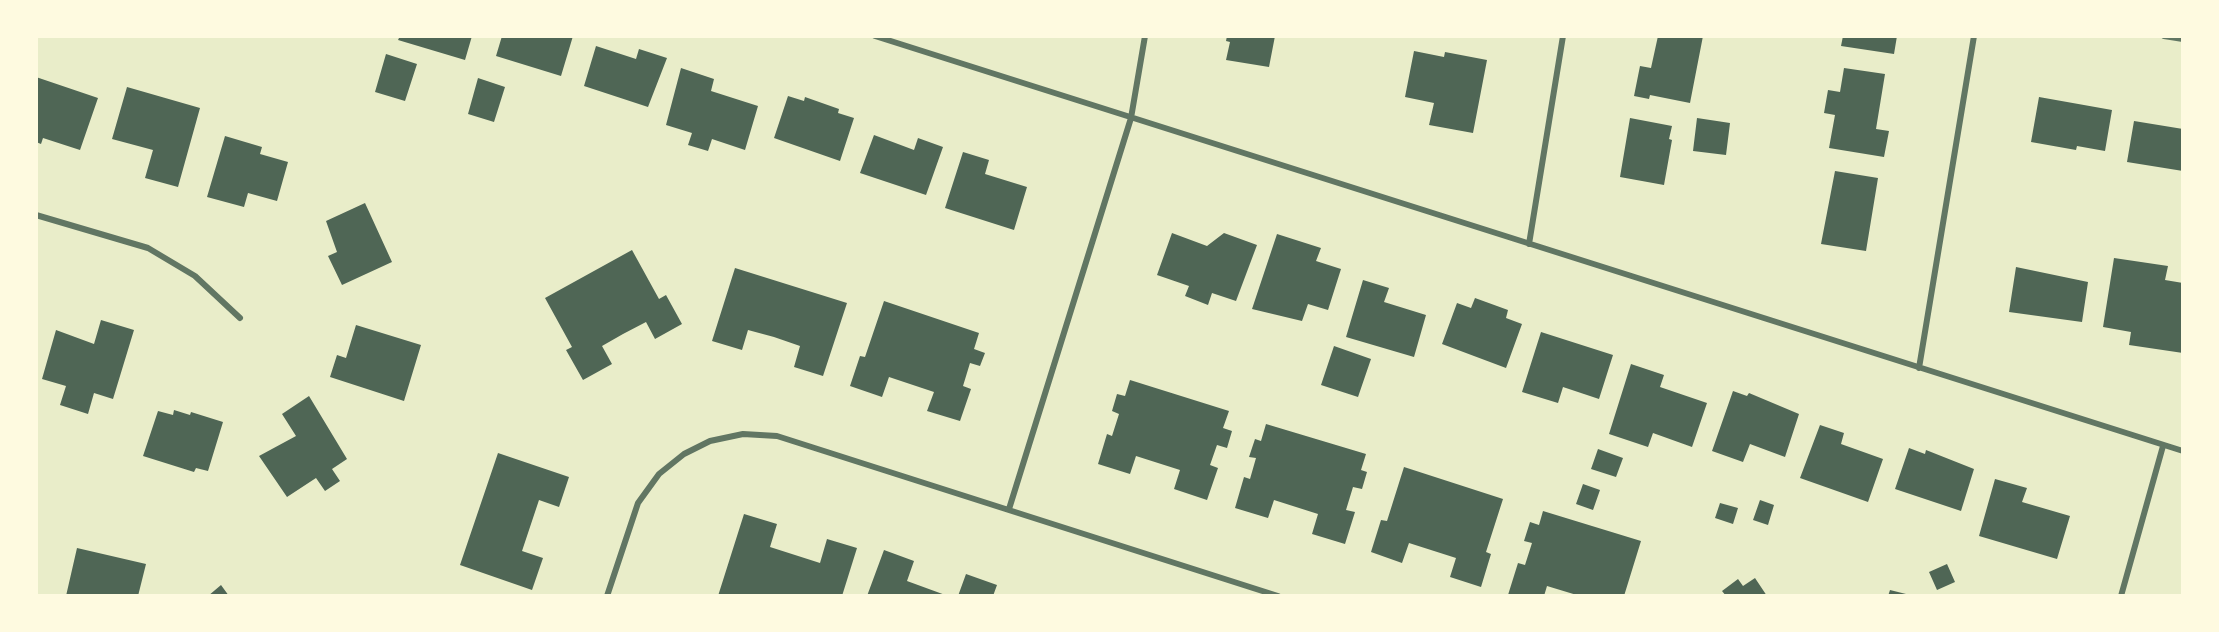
<!DOCTYPE html>
<html>
<head>
<meta charset="utf-8">
<style>
	body { margin:0 }
	#map { position:relative; width:2219px; height:632px; overflow:hidden; background:#e9edc9; font-family:"Noto Sans",sans-serif }
	canvas { display:block }
	.frame { position:absolute; inset:0; border:38px solid #fefae0; pointer-events:none }
</style>
</head>
<body>
<div id="map">
<canvas width="2219" height="632"></canvas>
<div class="frame"></div>
</div>
<script>
const ctx = document.querySelector('canvas').getContext('2d');
ctx.lineJoin = 'round';
function fill(path, color) { ctx.fillStyle = color; ctx.fill(path, 'evenodd'); }
const poly = rows => new Path2D(rows.map(r => 'M' + r).join(''));
function stroke(path, color, width, dash) { ctx.strokeStyle = color; ctx.lineWidth = width; ctx.lineCap = dash ? 'butt' : 'round'; ctx.setLineDash(dash || []); ctx.stroke(path); }
const building = poly([
	[400,36,472,36,465,60,398,40],
	[502,36,573,36,561,76,496,56],
	[1227,36,1275,36,1269,67,1226,60,1230,42,1226,41],
	[1658,36,1703,36,1690,103,1650,95,1649,99,1634,96,1640,66,1651,68],
	[1843,36,1897,36,1894,54,1841,46],
	[596,46,636,59,639,49,667,58,648,107,584,86],
	[1414,51,1444,57,1445,52,1487,60,1473,133,1429,125,1434,103,1405,97],
	[386,54,417,64,405,101,375,92],
	[681,68,714,79,711,91,758,106,745,150,712,139,708,151,688,145,692,133,666,125],
	[1844,68,1885,74,1876,129,1889,131,1884,157,1829,148,1835,115,1824,113,1828,90,1840,92],
	[36,77,98,98,80,150,43,138,41,144,36,142],
	[478,78,505,87,494,122,468,114],
	[127,87,200,108,178,187,145,178,153,150,112,139],
	[788,96,804,101,805,97,839,109,838,113,854,118,840,161,774,138],
	[2039,97,2112,110,2105,151,2077,146,2076,150,2031,142],
	[1630,118,1672,126,1669,139,1672,140,1664,185,1620,177],
	[1697,118,1730,123,1726,155,1693,151],
	[2134,121,2183,129,2183,171,2127,162],
	[874,135,914,150,918,138,943,147,926,195,860,173],
	[225,136,262,147,260,154,288,162,277,201,248,193,244,207,207,197],
	[963,152,989,160,985,174,1027,187,1014,230,945,208],
	[1835,171,1878,178,1866,251,1821,244],
	[365,203,392,262,342,285,328,256,337,252,326,221],
	[1172,233,1207,246,1224,233,1257,245,1236,301,1212,293,1208,305,1185,296,1189,286,1157,275],
	[1277,234,1321,248,1316,261,1341,269,1328,310,1308,304,1302,321,1252,309],
	[632,250,659,299,666,295,682,324,655,339,646,322,623,334,602,346,612,364,583,380,566,350,572,347,545,298],
	[2114,258,2168,266,2165,280,2183,283,2183,353,2129,345,2131,332,2103,327],
	[2016,267,2088,282,2082,322,2009,312],
	[735,268,847,303,823,376,794,367,800,346,774,337,748,330,742,350,712,341],
	[1363,280,1389,288,1384,302,1426,315,1414,357,1346,337],
	[1475,298,1508,310,1506,318,1522,324,1506,368,1442,344,1457,303,1471,308],
	[884,301,979,333,974,349,985,353,980,366,970,363,963,386,971,389,960,421,927,411,934,392,889,377,882,397,850,386,860,356,865,357],
	[101,320,134,330,113,399,94,393,88,414,60,405,66,386,42,379,56,330,94,344],
	[356,325,421,345,404,401,330,377,337,355,346,358],
	[1541,332,1613,355,1599,399,1563,387,1558,403,1522,392],
	[1334,346,1371,359,1358,397,1321,385],
	[1631,364,1664,375,1660,387,1707,403,1692,447,1653,433,1648,447,1609,434],
	[1130,380,1229,411,1223,428,1232,431,1227,448,1217,445,1210,465,1218,468,1207,500,1174,489,1180,470,1136,456,1130,474,1098,464,1107,434,1112,436,1119,414,1112,411,1117,394,1125,396],
	[1733,391,1747,396,1749,393,1799,414,1785,457,1750,444,1743,462,1712,451],
	[309,396,347,459,332,469,340,481,325,491,316,478,287,497,259,456,296,436,282,414],
	[174,410,190,415,191,412,223,422,208,471,196,468,194,472,143,456,158,411,173,415],
	[1266,424,1366,454,1361,470,1367,472,1362,489,1353,487,1346,510,1355,512,1345,544,1312,534,1318,514,1274,500,1268,518,1235,508,1244,477,1250,479,1256,458,1249,457,1255,439,1261,441],
	[1820,425,1844,433,1841,444,1883,459,1868,502,1800,478],
	[1909,448,1925,454,1926,450,1974,469,1961,511,1895,489],
	[1598,449,1623,458,1616,477,1591,469],
	[498,453,569,477,559,507,539,500,522,551,543,558,532,590,460,565],
	[1404,467,1503,499,1486,552,1491,554,1481,587,1450,577,1456,558,1409,543,1402,563,1371,552,1381,520,1387,521],
	[1995,479,2027,488,2022,502,2070,516,2057,559,1979,536],
	[1583,484,1600,490,1593,510,1576,504],
	[1760,500,1774,505,1768,525,1753,520],
	[1720,503,1738,508,1733,524,1715,518],
	[1543,511,1641,541,1624,596,1580,596,1547,586,1544,596,1508,595,1518,563,1525,565,1532,543,1524,541,1530,522,1539,525],
	[744,514,777,524,770,547,820,563,827,539,857,548,842,596,718,596],
	[77,548,146,564,138,596,66,596],
	[884,550,914,561,907,581,948,596,867,596],
	[1947,564,1955,582,1937,590,1929,572],
	[966,574,997,585,993,596,958,596],
	[1755,578,1767,596,1726,596,1722,591,1738,579,1743,586],
	[221,585,229,596,208,596],
	[1890,590,1906,594,1905,596,1888,596]
]);
const minor = poly([
	[875,36,2183,451],
	[2164,36,2183,39],
	[36,215,148,248,195,276,240,318],
	[1529,244,1563,36],
	[1919,368,1974,36],
	[1009,509,1131,118,1145,36],
	[607,596,638,503,659,474,684,454,710,441,743,434,777,436,1278,596],
	[2121,596,2163,446]
]);
fill(building, '#4f6655');
stroke(minor, '#617663', 6);
</script>
</body>
</html>
